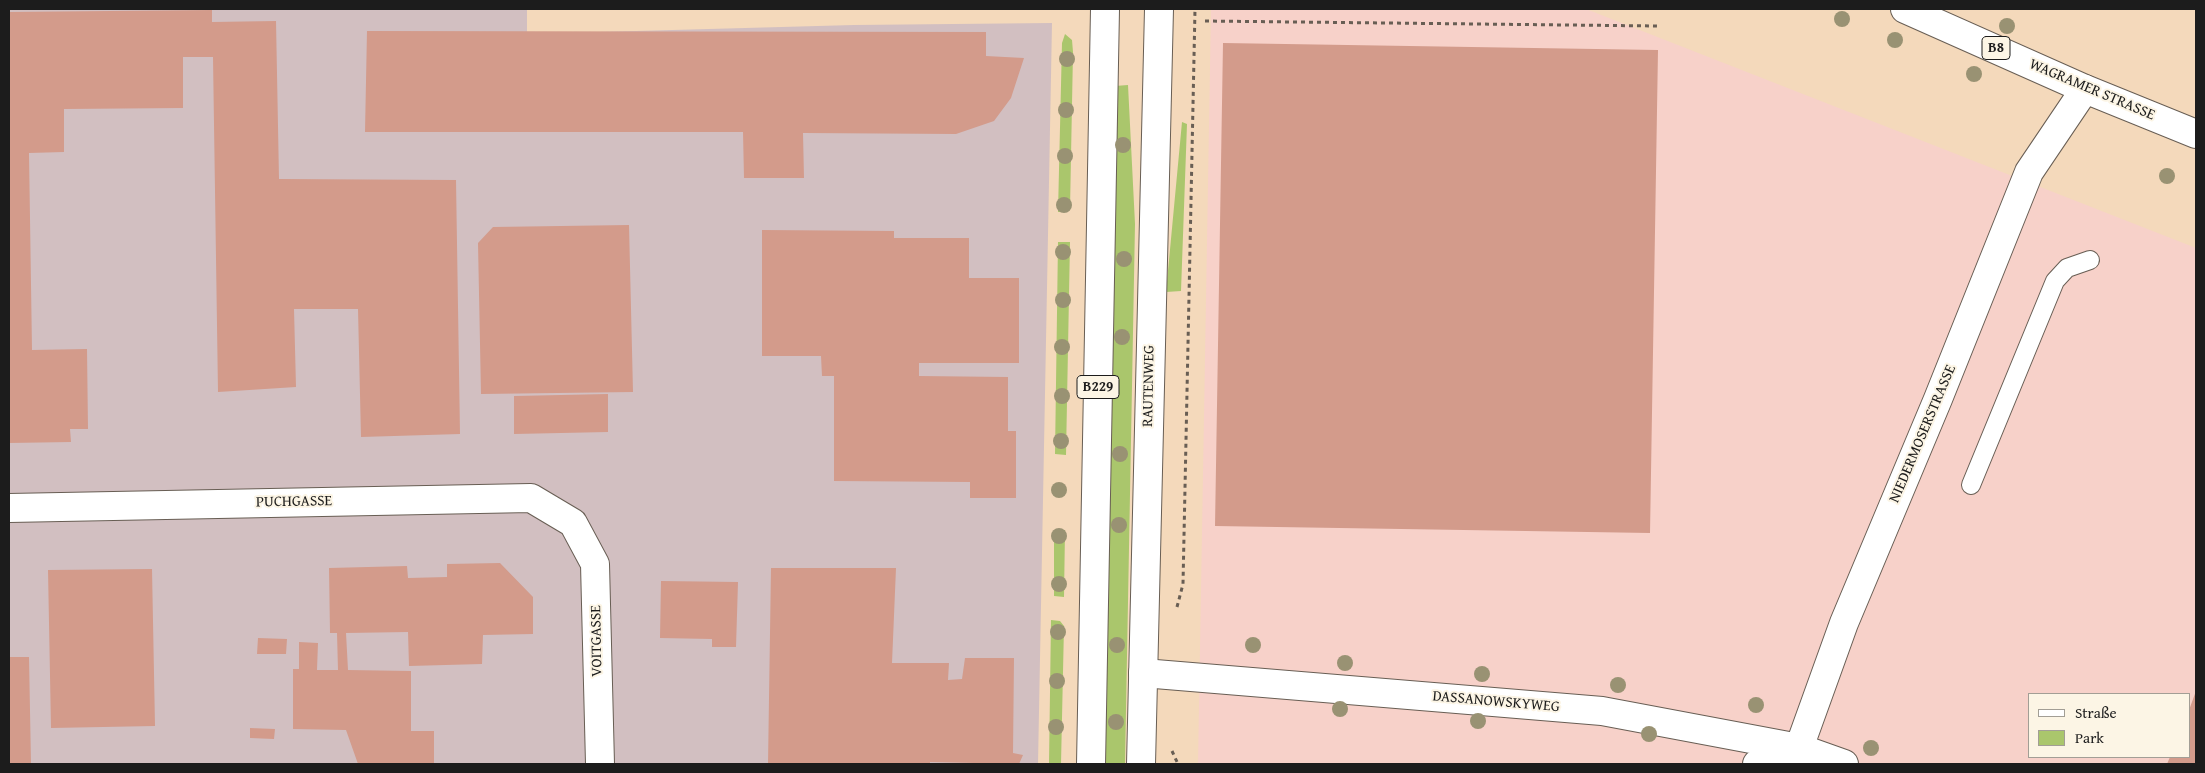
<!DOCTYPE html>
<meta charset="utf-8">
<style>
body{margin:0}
#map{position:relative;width:2205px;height:773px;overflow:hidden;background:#f4d9bb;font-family:"Gentium Book Plus",serif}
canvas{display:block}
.frame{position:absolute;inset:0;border:10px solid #1c1c1c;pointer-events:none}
.legend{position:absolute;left:2028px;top:693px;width:162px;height:65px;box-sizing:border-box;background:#fcf5e5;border:1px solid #a29e95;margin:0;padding:6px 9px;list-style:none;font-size:15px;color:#1c1c1c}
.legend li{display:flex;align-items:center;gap:10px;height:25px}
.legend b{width:25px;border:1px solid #a29e95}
</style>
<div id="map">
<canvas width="2205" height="773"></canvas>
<div class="frame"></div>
<ul class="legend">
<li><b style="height:6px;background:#fff"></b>Straße</li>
<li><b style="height:14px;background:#aac66c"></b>Park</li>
</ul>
</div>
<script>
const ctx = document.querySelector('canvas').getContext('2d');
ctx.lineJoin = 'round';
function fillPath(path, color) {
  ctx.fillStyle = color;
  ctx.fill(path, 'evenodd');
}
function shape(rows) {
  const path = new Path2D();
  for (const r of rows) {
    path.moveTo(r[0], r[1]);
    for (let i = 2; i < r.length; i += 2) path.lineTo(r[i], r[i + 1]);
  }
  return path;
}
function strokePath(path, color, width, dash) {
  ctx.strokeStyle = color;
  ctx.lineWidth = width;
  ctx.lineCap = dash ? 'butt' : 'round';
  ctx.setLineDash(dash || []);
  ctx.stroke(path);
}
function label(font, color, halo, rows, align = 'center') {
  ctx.font = font + ' "Gentium Book Plus",serif';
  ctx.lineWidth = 4;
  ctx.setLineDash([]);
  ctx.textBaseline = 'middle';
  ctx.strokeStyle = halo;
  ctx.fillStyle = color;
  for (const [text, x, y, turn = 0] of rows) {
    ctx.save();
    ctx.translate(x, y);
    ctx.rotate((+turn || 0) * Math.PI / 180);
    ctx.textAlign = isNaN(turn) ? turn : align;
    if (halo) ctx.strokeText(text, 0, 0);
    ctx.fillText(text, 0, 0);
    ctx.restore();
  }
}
fillPath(shape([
 [1211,9,1586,9,2196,248,2196,764,1198,764],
 [2029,694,2189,694,2189,757,2029,757]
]), '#f7d1c9');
fillPath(shape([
 [9,9,527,9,527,34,854,25,1052,23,1038,764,9,764]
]), '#d2bfc1');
fillPath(shape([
 [1065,34,1072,40,1073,52,1070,209,1066,212,1058,212,1062,43],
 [1128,85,1135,224,1125,764,1105,764,1115,86],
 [1182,122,1187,124,1181,291,1166,292],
 [1058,242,1070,242,1066,455,1055,454],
 [1054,530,1065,530,1064,597,1054,596],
 [1051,620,1060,621,1064,626,1061,764,1049,764]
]), '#aac66c');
fillPath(shape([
 [212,10,212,22,276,21,279,179,456,180,460,434,361,437,358,309,294,309,296,387,218,392,213,57,183,57,183,108,64,109,64,152,29,153,32,350,87,349,88,429,70,429,71,442,9,443,9,12],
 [367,31,986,32,986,56,1024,58,1011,98,994,121,956,134,803,133,804,178,744,178,743,132,365,132],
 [1223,43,1658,50,1650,533,1215,526],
 [629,225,633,392,481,394,478,243,493,227],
 [762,230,894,231,894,238,969,238,969,278,1019,278,1019,363,919,363,919,376,1008,377,1008,431,1016,431,1016,498,970,498,970,482,834,481,834,376,822,376,821,356,762,356],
 [608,394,608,432,514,434,514,396],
 [500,563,533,597,533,634,483,635,482,664,409,666,408,632,346,633,348,670,411,671,411,731,434,731,434,764,358,764,346,730,293,729,293,669,299,669,299,642,318,643,317,670,338,670,337,633,330,633,329,568,407,566,408,578,447,577,447,564],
 [771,568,896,568,892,663,949,663,948,680,962,679,965,658,1014,658,1013,753,1023,755,1019,764,930,762,930,764,768,764],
 [152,569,155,726,51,728,48,570],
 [661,581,738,582,736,647,712,647,712,639,660,638],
 [258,638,287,639,286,654,257,654],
 [9,657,29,657,31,764,9,764],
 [2196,691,2196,764,2167,764,2170,757,2189,757,2189,710],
 [250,728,275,729,274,739,250,738]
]), '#d39b8b');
const service = shape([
 [1971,485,2055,281,2067,268,2090,260]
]);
const minor = shape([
 [9,508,531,498,573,523,595,564,600,764],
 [1143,673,1602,711,1799,748,1844,764],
 [1757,764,1799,748,1844,623,1938,399,2029,172,2085,89]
]);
const primary = shape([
 [1905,9,2085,89,2196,134],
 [1091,764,1105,9],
 [1141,764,1159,9]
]);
strokePath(service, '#685e54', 20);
strokePath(minor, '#685e54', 30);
strokePath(primary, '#685e54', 30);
strokePath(shape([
 [1205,21,1659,26],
 [1177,607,1183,584,1195,9],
 [1172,751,1178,764]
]), '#685e54', 3, [4, 4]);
strokePath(service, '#fff', 18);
strokePath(minor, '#fff', 28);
strokePath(primary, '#fff', 28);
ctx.fillStyle = '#999273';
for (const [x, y] of [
 [1842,19],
 [2007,26],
 [1895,40],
 [1067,59],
 [1974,74],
 [1066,110],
 [1123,145],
 [1065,156],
 [2167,176],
 [1064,205],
 [1063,252],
 [1124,259],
 [1063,300],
 [1122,337],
 [1062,347],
 [1062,396],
 [1061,441],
 [1120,454],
 [1059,490],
 [1119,525],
 [1059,536],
 [1059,584],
 [1058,632],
 [1117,645],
 [1253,645],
 [1345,663],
 [1482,674],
 [1057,681],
 [1618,685],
 [1756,705],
 [1340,709],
 [1478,721],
 [1116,722],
 [1056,727],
 [1649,734],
 [1871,748]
]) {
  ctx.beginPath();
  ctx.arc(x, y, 8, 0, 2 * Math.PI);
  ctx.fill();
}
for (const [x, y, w] of [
 [1996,48,28],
 [1098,387,42]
]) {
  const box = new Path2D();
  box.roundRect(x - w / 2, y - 11.5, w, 23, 4);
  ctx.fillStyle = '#fcf5e5';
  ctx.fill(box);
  strokePath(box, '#1c1c1c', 1);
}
label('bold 14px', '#1c1c1c', null, [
 ["B8",1996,48],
 ["B229",1098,387]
]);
label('15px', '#1c1c1c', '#fcf5e5', [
 ["WAGRAMER STRASSE",2092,90,23],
 ["RAUTENWEG",1149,386,-89],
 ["NIEDERMOSERSTRASSE",1923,434,-67],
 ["PUCHGASSE",294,502,-1],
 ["VOITGASSE",597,641,-91],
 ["DASSANOWSKYWEG",1496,702,5]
]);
</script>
